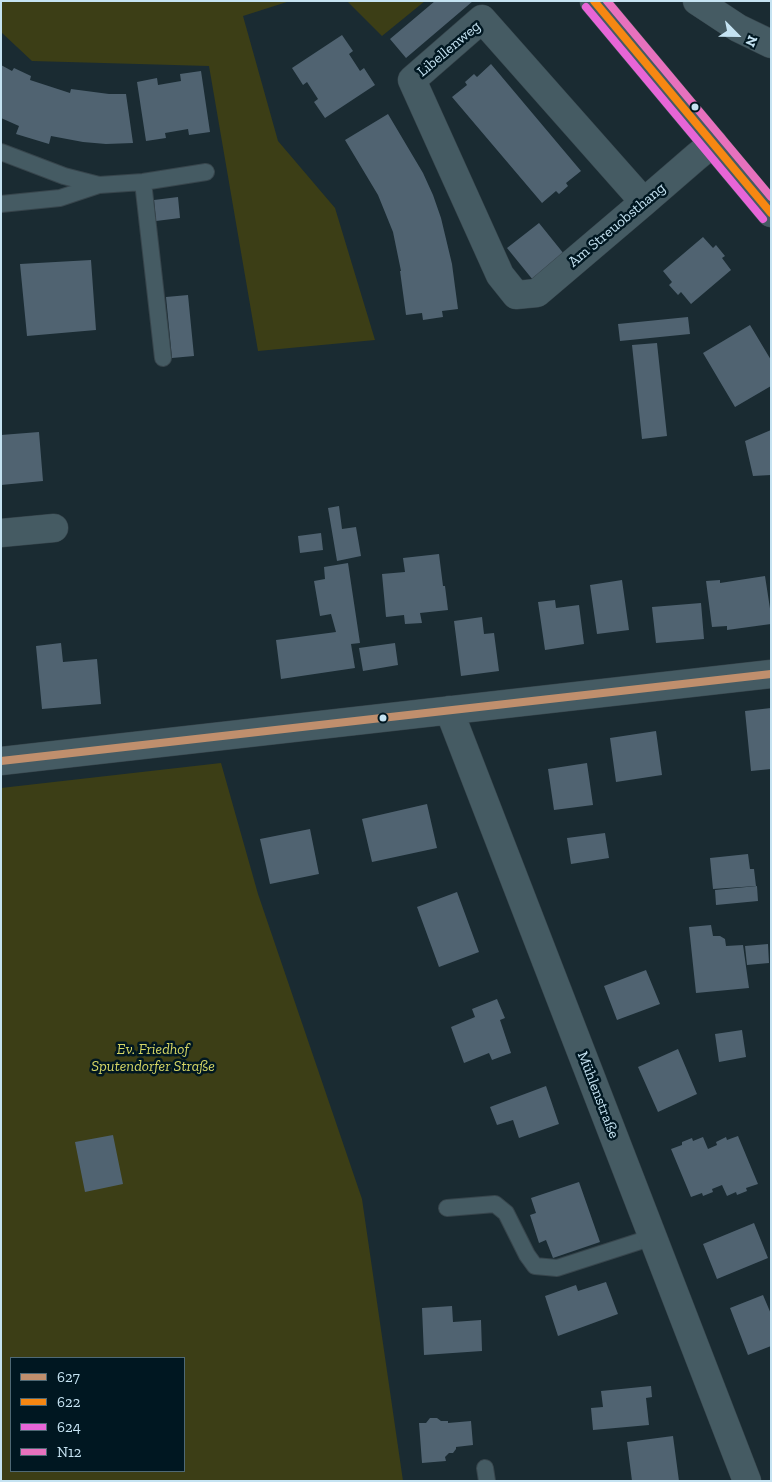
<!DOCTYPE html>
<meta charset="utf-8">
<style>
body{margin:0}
#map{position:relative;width:772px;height:1482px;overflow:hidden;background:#1a2b32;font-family:"Zilla Slab",serif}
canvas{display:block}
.frame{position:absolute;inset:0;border:2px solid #c5e3f2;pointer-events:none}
.legend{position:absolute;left:10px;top:1357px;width:175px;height:115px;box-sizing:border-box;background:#001721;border:1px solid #4f6975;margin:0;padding:6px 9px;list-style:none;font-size:15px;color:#c5e3f2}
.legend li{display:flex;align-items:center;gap:10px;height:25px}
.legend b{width:25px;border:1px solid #4f6975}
.north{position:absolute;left:712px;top:10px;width:50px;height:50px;-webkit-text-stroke:4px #001721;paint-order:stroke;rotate:113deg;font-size:14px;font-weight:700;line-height:20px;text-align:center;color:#c5e3f2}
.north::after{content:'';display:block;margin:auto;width:18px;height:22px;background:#c5e3f2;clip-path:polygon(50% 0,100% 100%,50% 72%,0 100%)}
</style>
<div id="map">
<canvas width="772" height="1482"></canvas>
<div class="frame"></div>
<ul class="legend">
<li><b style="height:6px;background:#c08f6d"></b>627</li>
<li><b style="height:6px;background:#f68712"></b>622</li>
<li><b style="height:6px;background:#e765d7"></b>624</li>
<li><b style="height:6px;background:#e771bd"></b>N12</li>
</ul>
<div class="north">N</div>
</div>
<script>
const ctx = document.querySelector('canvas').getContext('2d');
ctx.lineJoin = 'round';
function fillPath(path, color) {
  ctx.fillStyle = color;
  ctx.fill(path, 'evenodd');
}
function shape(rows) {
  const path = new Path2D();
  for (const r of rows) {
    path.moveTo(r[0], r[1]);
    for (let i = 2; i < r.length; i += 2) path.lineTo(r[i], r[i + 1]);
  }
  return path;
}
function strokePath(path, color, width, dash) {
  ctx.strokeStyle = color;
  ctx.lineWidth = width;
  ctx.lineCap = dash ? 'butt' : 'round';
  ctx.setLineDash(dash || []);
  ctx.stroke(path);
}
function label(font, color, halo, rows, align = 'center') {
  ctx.font = font + ' "Zilla Slab",serif';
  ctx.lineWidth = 5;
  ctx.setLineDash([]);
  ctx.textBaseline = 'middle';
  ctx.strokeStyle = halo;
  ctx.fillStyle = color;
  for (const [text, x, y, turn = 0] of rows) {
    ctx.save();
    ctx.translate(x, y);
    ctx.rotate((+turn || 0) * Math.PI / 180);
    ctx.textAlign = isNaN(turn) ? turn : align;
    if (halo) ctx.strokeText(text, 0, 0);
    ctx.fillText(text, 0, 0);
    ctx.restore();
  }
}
fillPath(shape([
 [1,1,290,1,243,16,278,141,335,208,375,340,258,351,209,66,32,61,1,32],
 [347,1,425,1,382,36],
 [221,763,258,894,362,1199,403,1481,1,1481,1,788],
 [11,1358,184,1358,184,1471,11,1471]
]), '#3c3e16');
fillPath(shape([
 [435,1,473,1,406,58,390,39],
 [342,35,353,51,349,54,360,71,364,68,375,85,325,118,314,102,318,99,307,82,303,85,292,68],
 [491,64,581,171,566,183,568,186,559,194,556,191,542,203,452,97,467,85,465,82,474,74,477,77],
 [1,65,12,71,14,68,31,76,30,80,70,93,71,89,109,94,126,94,133,143,106,144,83,142,51,136,49,144,16,134,19,126,1,118],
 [201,71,210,132,189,135,188,129,165,133,166,138,146,141,137,82,157,78,158,85,181,81,180,74],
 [388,114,423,173,433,195,441,218,452,264,458,309,442,311,443,317,423,320,422,313,406,315,400,271,401,271,393,232,378,195,345,140],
 [178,197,180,218,156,221,154,200],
 [539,223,564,254,533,280,507,248],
 [703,237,713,248,716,245,725,256,722,258,731,270,691,304,681,292,678,295,669,285,672,282,663,271],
 [91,260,96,330,27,336,20,264],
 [188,295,194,356,172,358,166,297],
 [688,317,690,334,620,341,618,324],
 [750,325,771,360,771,386,735,407,703,353],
 [657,343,667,436,642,439,632,345],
 [771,430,771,475,753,476,745,441],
 [39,432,43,481,1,485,1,435],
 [339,506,342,529,356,527,361,556,337,561,328,508],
 [321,533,323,550,300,553,298,536],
 [439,554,443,586,445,586,448,610,420,613,422,623,405,624,404,615,386,617,382,574,405,572,403,558],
 [348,563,360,643,351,644,355,668,281,679,276,640,336,632,331,614,320,616,314,581,325,579,324,567],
 [765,576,771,615,771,624,727,630,727,626,712,627,706,581,720,580,720,583],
 [622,580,629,630,597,634,590,585],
 [555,600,556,608,579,605,584,644,545,650,538,602],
 [701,603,704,639,656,643,652,607],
 [482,617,484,634,494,633,499,671,461,676,454,621],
 [61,643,63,662,97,659,101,704,42,709,36,646],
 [395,643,398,665,363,671,359,648],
 [771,708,771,769,751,771,745,711],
 [656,731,662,775,616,782,610,738],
 [587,763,593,805,554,810,548,769],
 [427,804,437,848,372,862,362,819],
 [310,829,319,874,270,884,260,839],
 [605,833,609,858,571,864,567,838],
 [748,854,750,869,754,869,756,886,713,889,710,858],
 [757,886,758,901,716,905,715,890],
 [457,892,479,952,439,967,417,907],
 [711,925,713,936,720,936,725,939,726,946,743,945,749,988,696,993,689,927],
 [768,944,769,963,747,965,745,946],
 [646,970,660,1004,617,1020,604,986],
 [497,999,505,1018,500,1020,511,1053,492,1060,489,1053,464,1063,451,1027,475,1017,472,1009],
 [742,1030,746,1057,719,1062,715,1034],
 [678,1049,697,1094,658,1112,638,1067],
 [546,1086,559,1124,519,1138,513,1120,497,1125,490,1107],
 [113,1135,123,1184,85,1192,75,1142],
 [738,1136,758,1184,746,1188,747,1191,737,1195,736,1192,727,1196,722,1185,712,1189,713,1192,703,1196,702,1193,691,1197,671,1149,682,1145,682,1142,692,1138,693,1141,703,1137,708,1149,717,1145,716,1142,726,1137,727,1140],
 [579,1182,600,1242,553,1258,546,1240,539,1243,530,1215,536,1213,531,1198],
 [754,1223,768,1258,717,1279,703,1244],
 [606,1282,618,1314,558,1336,545,1296,576,1285,578,1291],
 [763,1295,771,1314,771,1346,748,1355,730,1308],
 [452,1306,453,1322,481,1320,482,1351,424,1355,422,1308],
 [651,1386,652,1397,646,1398,649,1425,593,1430,591,1408,603,1407,601,1391],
 [430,1418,437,1418,441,1421,448,1421,448,1423,471,1421,473,1445,456,1447,456,1449,453,1453,449,1453,445,1457,446,1461,422,1463,419,1423,426,1423],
 [673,1436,679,1481,632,1481,627,1442]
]), '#506371');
const lane = shape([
 [1,152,64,176,99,185,143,182,206,172],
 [143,182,163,358],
 [1,204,60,198,99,185],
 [447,1208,495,1204,506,1213,527,1255,535,1266,557,1268,653,1237],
 [485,1468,487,1481]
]);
const street = shape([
 [697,1,738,28,771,44],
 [644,202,482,19,412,80,500,275,516,295,537,293,644,202,696,157,713,143],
 [1,533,54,528],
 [449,710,747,1481],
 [1,761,771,674]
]);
const secondary = shape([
 [594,1,771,213]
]);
strokePath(lane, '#37454c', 18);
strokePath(street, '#37454c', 29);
strokePath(secondary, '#37454c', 29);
strokePath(lane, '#455b63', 16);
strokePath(street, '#455b63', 28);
strokePath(secondary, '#455b63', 28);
strokePath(shape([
 [1,761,771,674]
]), '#c08f6d', 8);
strokePath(shape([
 [594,1,771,213]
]), '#f68712', 8);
strokePath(shape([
 [586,7,763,219]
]), '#e765d7', 8);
strokePath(shape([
 [607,1,771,197]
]), '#e771bd', 8);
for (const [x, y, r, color] of [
 [695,107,4.5,"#c5e3f2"],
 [383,718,4.5,"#c5e3f2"]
]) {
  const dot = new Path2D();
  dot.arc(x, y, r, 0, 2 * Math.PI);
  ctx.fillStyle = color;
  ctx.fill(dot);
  strokePath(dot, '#001721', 2);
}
label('15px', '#c5e3f2', '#001721', [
 ["Libellenweg",449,49,-40],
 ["Am Streuobsthang",617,225,-40],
 ["Mühlenstraße",598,1095,69]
]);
label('italic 15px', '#d5d665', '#001721', [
 ["Ev. Friedhof",153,1050],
 ["Sputendorfer Straße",153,1067]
]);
</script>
